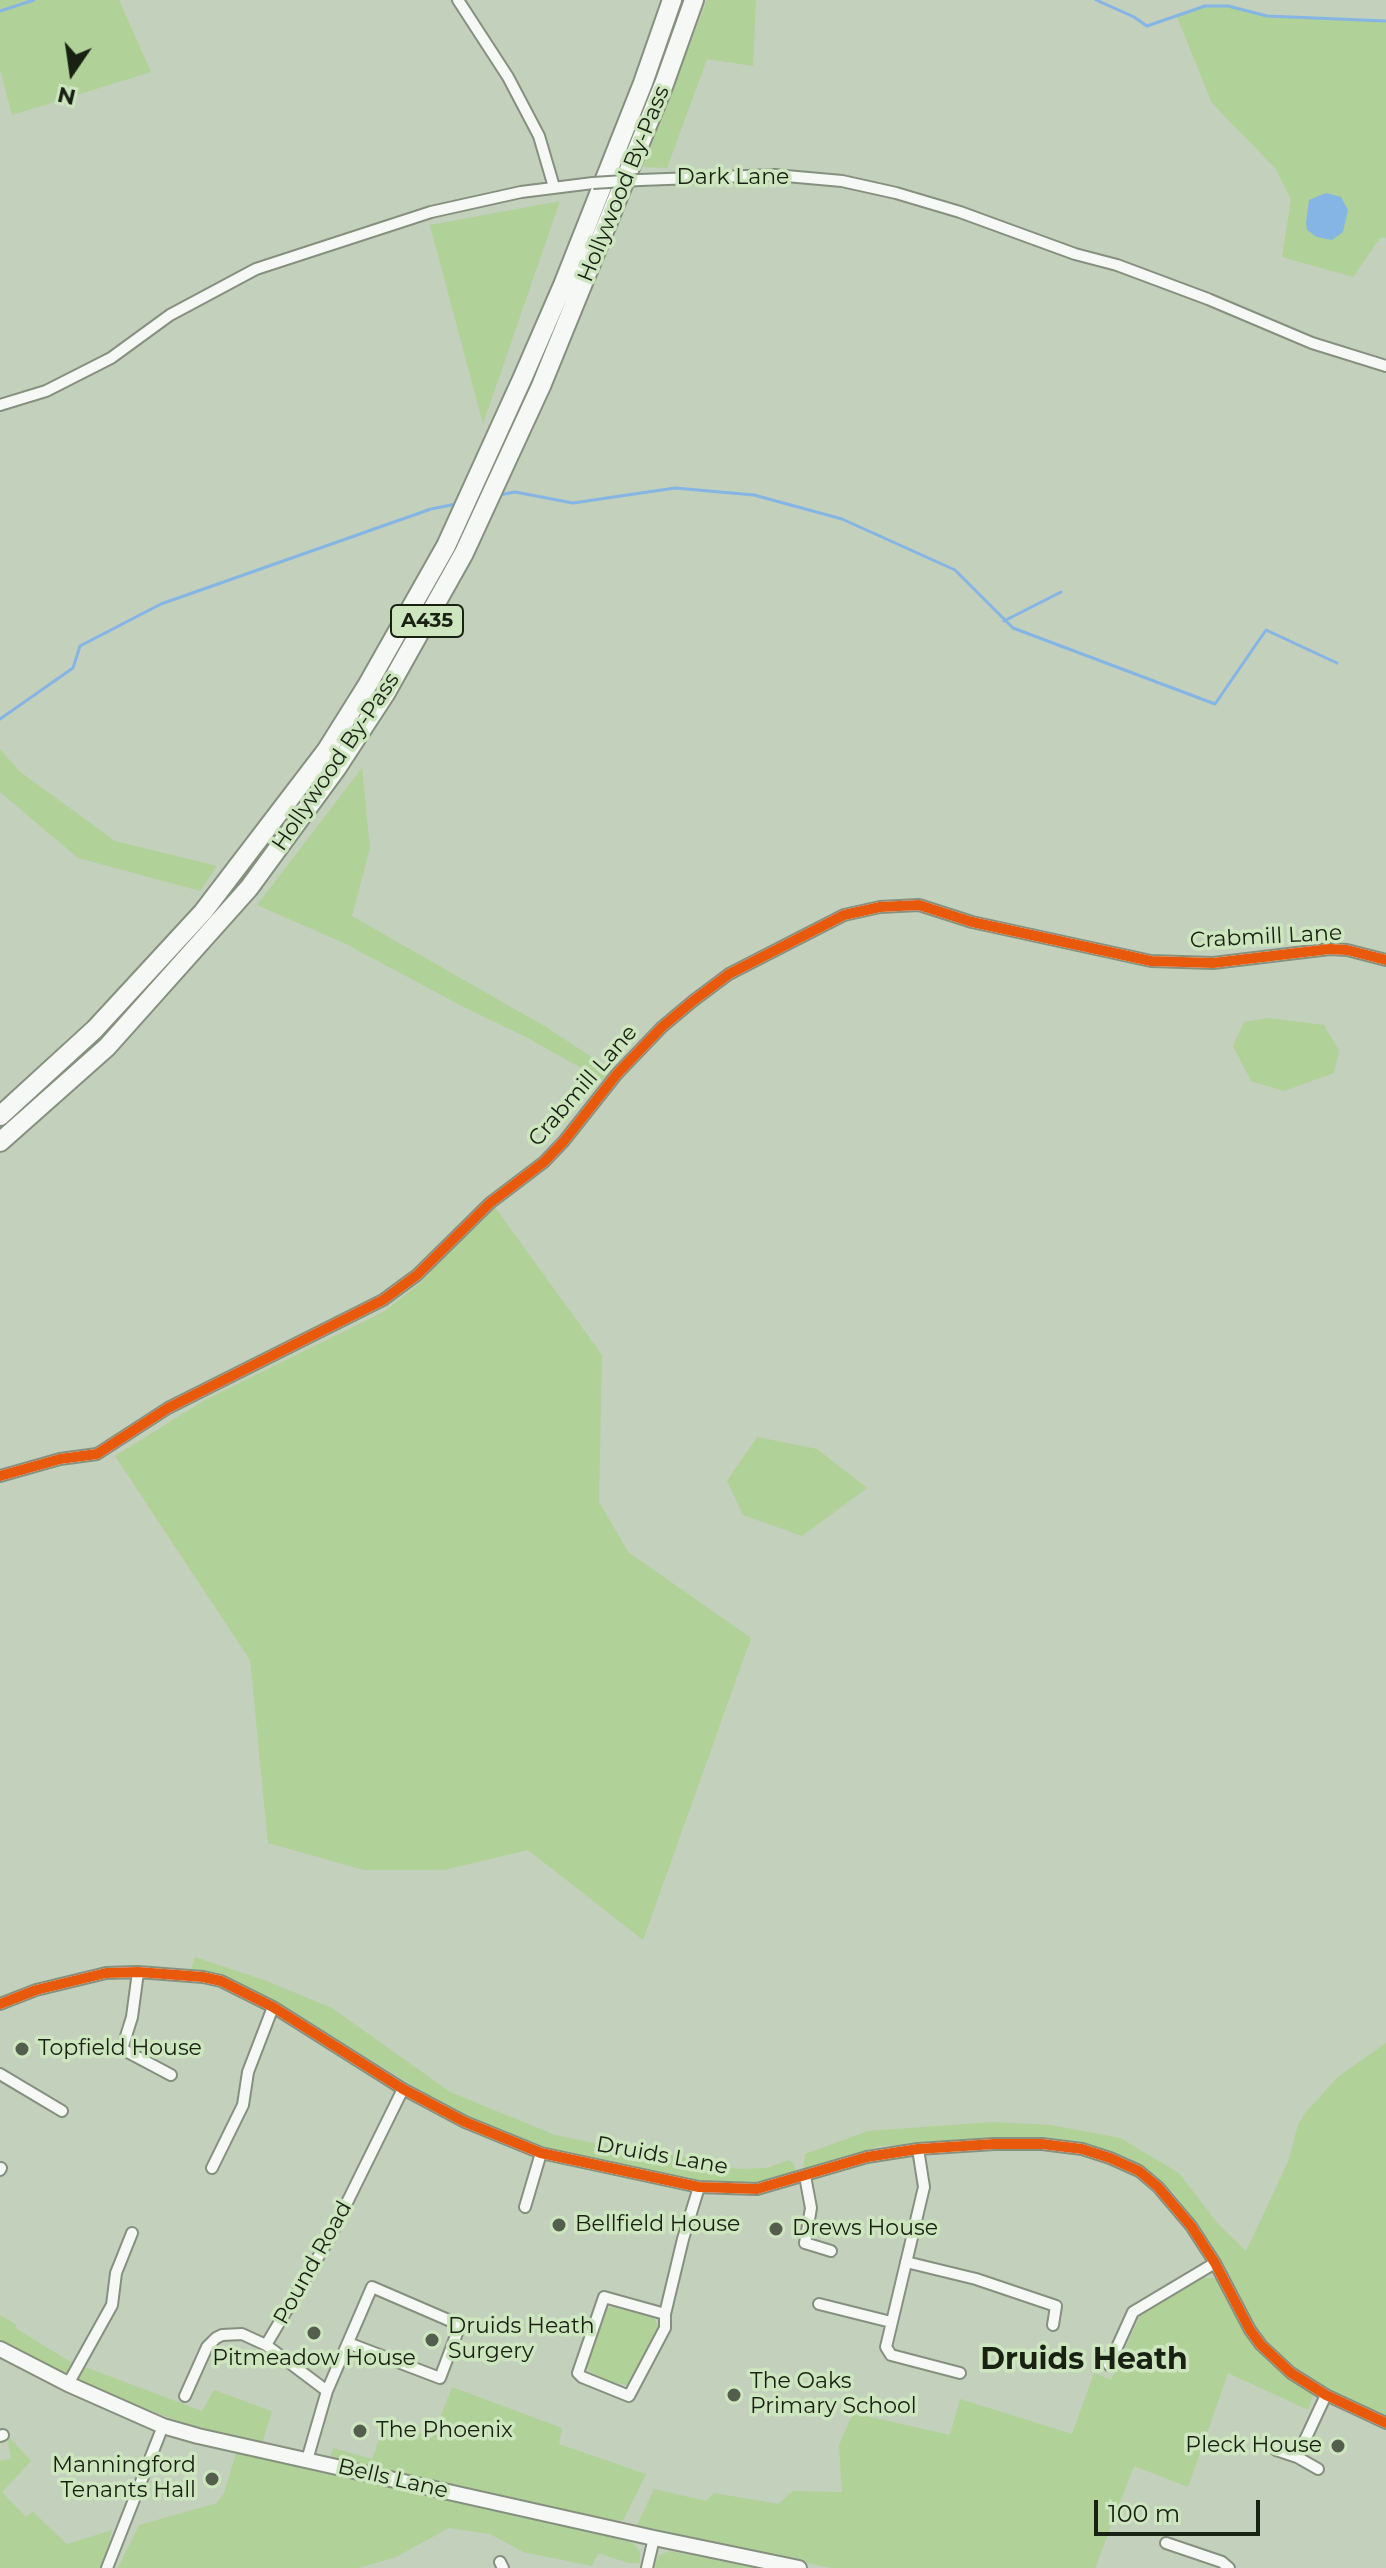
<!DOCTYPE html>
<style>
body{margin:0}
#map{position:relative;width:1386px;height:2568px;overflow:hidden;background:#c3d0bb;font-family:Montserrat,sans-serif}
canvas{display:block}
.north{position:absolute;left:32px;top:32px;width:80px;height:80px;-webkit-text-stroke:6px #cee6bf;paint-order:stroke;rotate:193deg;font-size:22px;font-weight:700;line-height:32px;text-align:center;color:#182112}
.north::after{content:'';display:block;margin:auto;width:28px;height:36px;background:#182112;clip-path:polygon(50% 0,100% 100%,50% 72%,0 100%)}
.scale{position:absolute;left:1094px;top:2500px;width:166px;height:36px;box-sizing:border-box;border:4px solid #182112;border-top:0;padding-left:10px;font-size:24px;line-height:28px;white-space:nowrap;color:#182112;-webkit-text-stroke:6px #cee6bf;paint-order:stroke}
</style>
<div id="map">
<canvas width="1386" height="2568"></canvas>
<div class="north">N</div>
<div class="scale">100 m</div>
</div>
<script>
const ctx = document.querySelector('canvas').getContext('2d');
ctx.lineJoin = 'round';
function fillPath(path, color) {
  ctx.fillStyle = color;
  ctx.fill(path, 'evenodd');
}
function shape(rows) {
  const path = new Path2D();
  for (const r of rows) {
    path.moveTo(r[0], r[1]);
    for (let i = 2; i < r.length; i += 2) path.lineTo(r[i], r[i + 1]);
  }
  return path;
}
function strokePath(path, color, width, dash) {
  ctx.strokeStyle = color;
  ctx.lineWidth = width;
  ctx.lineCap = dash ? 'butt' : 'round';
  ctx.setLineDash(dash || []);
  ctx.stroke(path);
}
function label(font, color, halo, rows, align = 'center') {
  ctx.font = font + ' Montserrat,sans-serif';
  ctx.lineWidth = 7;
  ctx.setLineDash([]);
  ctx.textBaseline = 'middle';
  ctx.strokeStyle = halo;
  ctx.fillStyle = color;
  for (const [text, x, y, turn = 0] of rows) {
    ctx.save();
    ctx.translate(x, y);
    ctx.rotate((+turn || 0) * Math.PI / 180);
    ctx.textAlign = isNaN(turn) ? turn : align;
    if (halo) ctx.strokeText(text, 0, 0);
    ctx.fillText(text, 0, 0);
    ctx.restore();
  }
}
fillPath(shape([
 [0,0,119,0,151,72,12,115,0,69],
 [707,0,756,0,753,66,707,59,667,168,643,167],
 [1205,6,1228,6,1267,16,1386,21,1386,238,1380,238,1353,277,1282,257,1291,200,1275,168,1212,103,1177,17],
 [1326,193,1343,232,1307,231],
 [560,201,483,424,430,225],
 [0,749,19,771,115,841,217,866,200,891,78,858,0,792],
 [362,768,370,848,352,916,546,1027,611,1070,604,1081,528,1038,462,1006,344,943,257,905],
 [1268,1018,1324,1025,1339,1050,1334,1073,1284,1091,1251,1081,1233,1046,1244,1022],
 [494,1206,602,1355,599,1502,628,1552,751,1638,643,1940,528,1850,444,1870,364,1870,268,1843,250,1660,115,1456,205,1400,385,1311,420,1283],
 [757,1437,817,1449,867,1488,802,1536,743,1515,727,1481],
 [195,1957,264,1980,332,2008,450,2092,555,2135,613,2147,642,2148,737,2169,767,2168,789,2160,794,2164,796,2171,771,2182,722,2185,642,2171,539,2147,462,2116,269,1997,191,1969],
 [1386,2043,1386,2420,1326,2390,1273,2351,1261,2337,1244,2309,1223,2263,1173,2192,1128,2160,1101,2150,1059,2141,997,2140,880,2146,803,2172,805,2154,868,2131,994,2122,1051,2125,1120,2138,1179,2173,1219,2225,1246,2251,1288,2162,1298,2125,1305,2113,1339,2076],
 [1200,2278,1214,2278,1220,2283,1253,2346,1313,2395,1308,2410,1228,2373,1188,2487,1134,2466,1095,2568,831,2568,637,2525,654,2489,706,2501,714,2493,778,2504,793,2491,842,2492,839,2445,853,2413,950,2435,960,2399,1072,2434,1094,2373,1111,2380,1141,2314],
 [612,2307,654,2318,659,2328,627,2385,611,2382,589,2371,585,2364,605,2309],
 [0,2315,17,2325,15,2328,69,2361,202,2411,214,2390,272,2411,262,2444,184,2423,87,2386,0,2339],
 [452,2387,562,2428,559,2444,646,2474,624,2519,619,2521,570,2512,330,2459,333,2448,372,2459,387,2419,432,2438],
 [7,2435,31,2461,2,2492,26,2517,33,2512,67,2544,112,2530,102,2568,0,2568,0,2461,11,2459],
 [237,2450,439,2495,633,2543,640,2552,640,2563,628,2563,598,2553,592,2566,523,2552,490,2534,449,2528,396,2557,359,2568,118,2568,139,2525,217,2503,224,2493],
 [670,2551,756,2568,654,2568,659,2555]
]), '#b0d198');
fillPath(shape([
 [1326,193,1341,197,1348,210,1343,232,1332,240,1317,237,1307,230,1306,223,1309,200]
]), '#84b5e4');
strokePath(shape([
 [1096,0,1134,17,1147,26,1205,6,1228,6,1267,16,1386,21],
 [0,11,34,0],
 [499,495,515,492,573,503,675,488,754,495,842,519,955,570,1013,628,1215,704,1266,630,1337,663],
 [1004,621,1061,592],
 [0,719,73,668,80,646,161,604,431,509,456,504]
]), '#84b5e4', 3);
const street = shape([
 [458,0,508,77,539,136,554,187],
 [640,180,775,175,842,181,896,193,960,212,1075,254,1117,265,1208,299,1312,343,1386,366],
 [0,405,46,391,111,358,170,315,256,269,431,212,521,192,593,183],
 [0,1476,60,1459,97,1454,168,1408,383,1300,417,1275,490,1203,544,1162,564,1141,617,1074,662,1027,693,1001,729,974,844,915,880,907,919,905,972,922,1151,961,1213,963,1330,949,1347,950,1386,960],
 [138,1972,132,2017,122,2049,171,2075],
 [0,2004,36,1990,106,1973,138,1972,203,1977,221,1981,273,2007,403,2089,465,2122,541,2153,699,2187,757,2189,867,2157,918,2149,994,2144,1042,2144,1082,2149,1110,2158,1139,2171,1158,2187,1191,2226,1215,2263,1250,2330,1261,2345,1291,2373,1326,2395,1386,2423],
 [0,2074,62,2111],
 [918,2149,924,2187,886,2347,891,2355,960,2373],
 [212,2168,243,2105,248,2072,273,2007],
 [0,2170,1,2168],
 [805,2176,811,2208,805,2243,831,2251],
 [525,2207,541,2153],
 [906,2262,976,2279,1056,2306,1053,2325],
 [819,2304,891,2322],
 [665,2314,604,2297,578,2373,582,2377,629,2396,665,2328,665,2314,683,2239,699,2187],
 [1109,2365,1133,2312,1215,2263],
 [68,2384,112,2305,116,2273,132,2233],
 [327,2391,372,2287,460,2325,440,2378,348,2343],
 [185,2396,207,2347,216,2338,222,2335,242,2334,266,2345],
 [0,2436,3,2435],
 [1276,2450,1297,2457,1318,2469],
 [1297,2457,1326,2395],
 [307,2460,327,2391,266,2345,330,2237,403,2089],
 [1166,2543,1222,2562,1229,2568],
 [500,2562,503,2568],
 [107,2568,163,2426],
 [647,2568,654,2538]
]);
const secondary = shape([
 [0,2349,68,2384,163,2426,198,2436,654,2538,799,2568]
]);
const highway = shape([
 [0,1116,95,1029,203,912,326,751,368,684,446,546,523,377,563,285,643,83,672,0],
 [0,1142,107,1047,249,888,336,769,385,694,464,553,541,386,664,84,694,0]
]);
strokePath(street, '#85907f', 14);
strokePath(secondary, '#85907f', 18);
strokePath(highway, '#85907f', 22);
strokePath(street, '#f6f8f5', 10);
strokePath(secondary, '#f6f8f5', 14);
strokePath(highway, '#f6f8f5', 18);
const streetBridge = shape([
 [593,183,640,180]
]);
strokePath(streetBridge, '#85907f', 14, []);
strokePath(streetBridge, '#f6f8f5', 10);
strokePath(shape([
 [0,1476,60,1459,97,1454,168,1408,383,1300,417,1275,490,1203,544,1162,564,1141,617,1074,662,1027,693,1001,729,974,844,915,880,907,919,905,972,922,1151,961,1213,963,1330,949,1347,950,1386,960],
 [0,2004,36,1990,106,1973,138,1972,203,1977,221,1981,273,2007,403,2089,465,2122,541,2153,699,2187,757,2189,867,2157,918,2149,994,2144,1042,2144,1082,2149,1110,2158,1139,2171,1158,2187,1191,2226,1215,2263,1250,2330,1261,2345,1291,2373,1326,2395,1386,2423]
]), '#e8590c', 10);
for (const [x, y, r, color] of [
 [22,2049,8,"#545e4d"],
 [559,2225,8,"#545e4d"],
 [776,2229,8,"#545e4d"],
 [314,2333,8,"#545e4d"],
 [432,2340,8,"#545e4d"],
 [734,2395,8,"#545e4d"],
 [360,2431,8,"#545e4d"],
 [1338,2446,8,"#545e4d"],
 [212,2479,8,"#545e4d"]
]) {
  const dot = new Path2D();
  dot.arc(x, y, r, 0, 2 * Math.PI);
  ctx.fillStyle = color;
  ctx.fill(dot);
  strokePath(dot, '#cee6bf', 3);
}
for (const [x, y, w] of [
 [427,621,72]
]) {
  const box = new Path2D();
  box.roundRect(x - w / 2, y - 16, w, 32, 6);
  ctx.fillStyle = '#cee6bf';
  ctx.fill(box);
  strokePath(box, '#182112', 2);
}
label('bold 20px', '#182112', null, [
 ["A435",427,621]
]);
label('22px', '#182112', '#cee6bf', [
 ["Dark Lane",733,178],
 ["Hollywood By-Pass",624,184,-68],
 ["Hollywood By-Pass",336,762,-56],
 ["Crabmill Lane",1266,937,-3],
 ["Crabmill Lane",583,1086,-49],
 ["Druids Lane",662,2156,10],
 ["Pound Road",313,2263,-61],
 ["Bells Lane",393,2479,13]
]);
label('22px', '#182112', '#cee6bf', [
 ["Topfield House",38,2049],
 ["Bellfield House",575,2225],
 ["Drews House",792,2229],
 ["Druids Heath",448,2327],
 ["Surgery",448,2352],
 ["Pitmeadow House",314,2359,"center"],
 ["The Oaks",750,2382],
 ["Primary School",750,2407],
 ["The Phoenix",376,2431],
 ["Pleck House",1322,2446,"right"],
 ["Manningford",196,2466,"right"],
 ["Tenants Hall",196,2491,"right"]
], 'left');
label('bold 30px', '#182112', '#cee6bf', [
 ["Druids Heath",1084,2360]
]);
</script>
